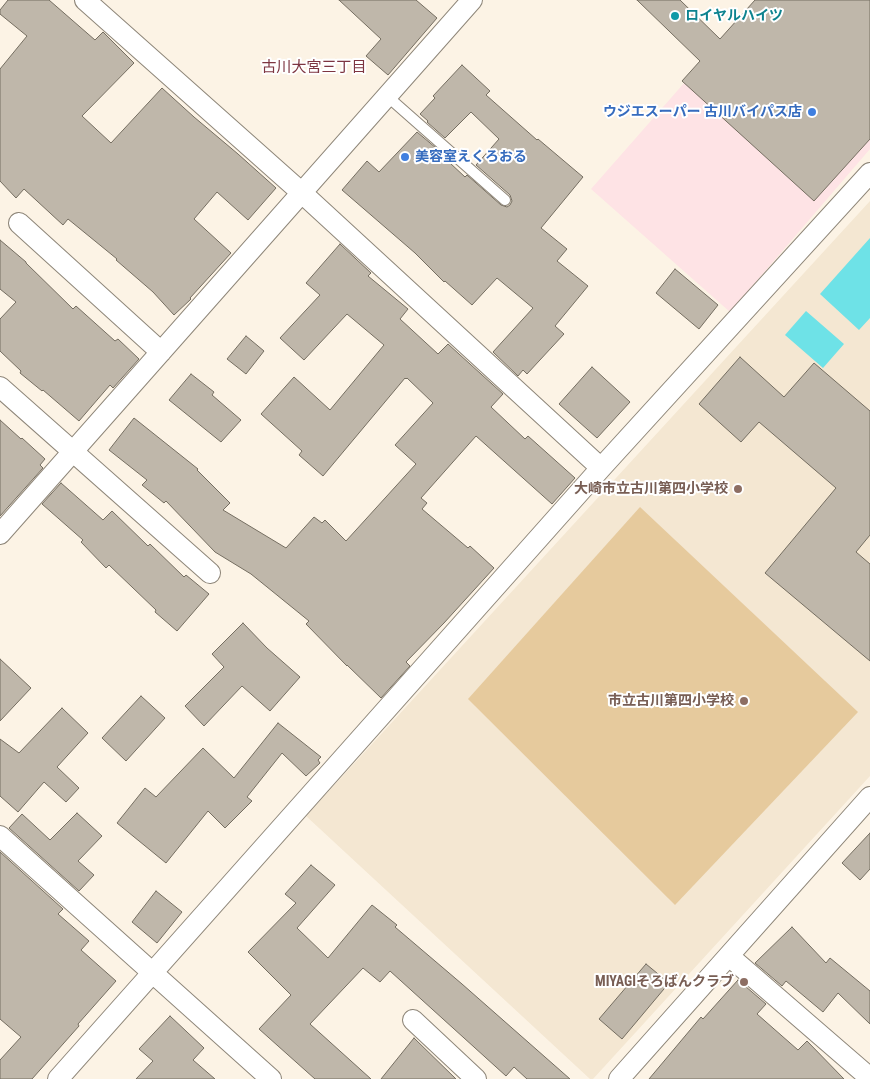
<!DOCTYPE html>
<meta charset="utf-8">
<style>
body{margin:0}
canvas{display:block;background:#fcf3e5}
</style>
<canvas width="870" height="1079"></canvas>
<script>
const ctx = document.querySelector('canvas').getContext('2d');
ctx.lineJoin = 'round';
function fillPath(path, color) {
  ctx.fillStyle = color;
  ctx.fill(path, 'evenodd');
}
function shape(rows) {
  const path = new Path2D();
  for (const r of rows) {
    path.moveTo(r[0], r[1]);
    for (let i = 2; i < r.length; i += 2) path.lineTo(r[i], r[i + 1]);
  }
  return path;
}
function strokePath(path, color, width, dash) {
  ctx.strokeStyle = color;
  ctx.lineWidth = width;
  ctx.lineCap = dash ? 'butt' : 'round';
  ctx.setLineDash(dash || []);
  ctx.stroke(path);
}
function label(font, color, halo, rows, align = 'center') {
  ctx.font = font + ' "Roboto Condensed","Noto Sans JP",sans-serif';
  ctx.lineWidth = 4;
  ctx.setLineDash([]);
  ctx.textBaseline = 'middle';
  ctx.strokeStyle = halo;
  ctx.fillStyle = color;
  for (const [text, x, y, turn = 0] of rows) {
    ctx.save();
    ctx.translate(x, y);
    ctx.rotate((+turn || 0) * Math.PI / 180);
    ctx.textAlign = isNaN(turn) ? turn : align;
    if (halo) ctx.strokeText(text, 0, 0);
    ctx.fillText(text, 0, 0);
    ctx.restore();
  }
}
fillPath(shape([
 [757,0,870,0,870,149,730,312,591,189]
]), '#fee3e5');
fillPath(shape([
 [870,201,870,776,593,1079,590,1079,306,816]
]), '#f4e7d2');
fillPath(shape([
 [640,507,858,712,675,905,468,699]
]), '#e6ca9d');
fillPath(shape([
 [870,238,870,318,859,330,820,294],
 [806,311,844,344,823,368,785,335]
]), '#6ee2e7');
const building = shape([
 [8,0,49,0,95,40,103,32,134,63,82,116,111,143,162,88,194,117,238,154,276,188,248,220,217,192,194,219,231,253,190,298,191,299,174,315,153,292,116,260,117,259,68,219,63,225,24,189,16,198,0,181,0,69,27,36,0,14,0,10,8,0],
 [339,0,416,0,437,18,388,75,366,56,381,39,339,0],
 [637,0,680,0,720,39,755,0,870,0,870,139,814,201,682,81,700,61,637,0],
 [462,65,490,91,486,95,537,140,538,139,583,177,541,228,567,249,557,261,588,286,555,326,564,334,527,374,523,370,518,376,493,352,533,308,497,278,472,305,445,281,444,282,415,253,342,190,367,161,379,172,417,132,436,148,435,149,465,177,467,175,501,205,507,207,510,205,512,201,510,195,476,165,499,139,471,112,445,138,427,122,428,121,420,114,435,98,433,96,462,65],
 [0,240,26,262,26,263,73,309,76,306,115,341,118,339,139,359,113,388,110,385,79,421,43,390,42,391,20,373,21,371,0,351,0,319,16,302,0,289,0,240],
 [340,244,371,273,368,276,408,309,400,319,438,354,448,344,503,394,491,407,525,439,528,436,575,478,552,504,476,436,421,498,427,503,422,509,468,548,470,546,494,568,444,623,406,662,410,666,381,698,347,665,347,666,306,624,309,621,251,574,215,552,166,501,164,503,142,485,147,480,109,450,134,418,198,469,197,470,230,503,223,510,286,548,314,517,322,523,325,520,346,541,416,464,395,445,433,403,407,378,406,379,405,378,323,476,299,455,302,451,261,414,294,377,330,410,384,345,347,314,304,360,280,338,320,295,306,283,340,244],
 [675,269,718,305,699,329,656,293,675,269],
 [246,336,264,351,246,374,227,359,246,336],
 [740,357,784,397,814,363,870,411,870,535,856,552,870,564,870,661,765,573,836,488,759,422,741,442,699,404,740,357],
 [592,367,630,402,597,438,559,404,592,367],
 [191,374,214,392,212,395,241,420,221,442,169,400,191,374],
 [0,420,21,439,22,438,45,459,40,465,43,468,0,516,0,420],
 [61,483,103,520,112,511,148,546,150,544,184,577,186,575,209,594,177,631,155,612,156,610,109,565,106,568,81,542,83,540,42,504,61,483],
 [243,623,267,648,300,677,270,711,242,686,204,726,185,706,224,667,212,654,243,623],
 [0,659,31,688,0,721,0,659],
 [141,696,165,718,126,761,102,738,141,696],
 [62,708,88,733,57,767,79,788,66,802,44,782,18,812,0,796,0,739,19,753,62,708],
 [278,723,321,757,318,760,320,763,306,776,282,753,247,797,252,801,225,828,208,811,166,863,117,823,145,788,156,797,203,748,234,778,278,723],
 [77,813,102,836,78,861,94,875,79,891,9,828,22,814,50,840,77,813],
 [870,833,870,869,860,880,842,863,870,833],
 [0,852,63,909,58,914,89,941,81,950,116,981,78,1024,79,1026,32,1079,0,1079,0,1060,21,1037,0,1019,0,852],
 [311,865,335,885,297,928,328,958,372,905,397,925,395,927,462,984,570,1079,527,1079,514,1067,506,1076,390,971,380,982,363,968,310,1024,371,1079,315,1079,259,1029,291,995,248,952,296,903,285,894,311,865],
 [156,891,182,912,157,943,132,922,156,891],
 [792,927,826,963,830,958,870,991,870,1024,838,993,823,1012,786,981,782,986,755,963,792,927],
 [646,964,669,983,622,1039,599,1019,646,964],
 [738,980,766,1004,757,1014,798,1050,807,1041,844,1079,649,1079,701,1017,703,1019,738,980],
 [170,1016,204,1048,193,1060,215,1079,136,1079,153,1061,139,1049,170,1016],
 [414,1038,456,1079,381,1079,414,1038]
]);
fillPath(building, '#bfb7aa');
strokePath(building, '#756e61', 1);
const service = shape([
 [387,96,505,200]
]);
const minor = shape([
 [85,0,302,193,601,468],
 [19,223,161,352],
 [0,387,210,573],
 [0,534,472,0],
 [0,836,271,1079],
 [729,956,870,1078],
 [413,1020,476,1079],
 [58,1079,601,468,870,173],
 [619,1079,870,797]
]);
strokePath(service, '#8e8679', 12);
strokePath(minor, '#8e8679', 22);
strokePath(service, '#fff', 10);
strokePath(minor, '#fff', 20);
for (const [x, y, r, color] of [
 [675,16,5,"#0f9aa8"],
 [812,112,5,"#3f7fe0"],
 [405,157,5,"#3f7fe0"],
 [738,489,5,"#8d6e63"],
 [744,701,5,"#8d6e63"],
 [744,982,5,"#8d6e63"]
]) {
  const dot = new Path2D();
  dot.arc(x, y, r, 0, 2 * Math.PI);
  ctx.fillStyle = color;
  ctx.fill(dot);
  strokePath(dot, '#fff', 2);
}
label('bold 14px', '#0d838f', '#fff', [
 ["ロイヤルハイツ",685,16]
], 'left');
label('bold 14px', '#366cbe', '#fff', [
 ["ウジエスーパー 古川バイパス店",802,112],
 ["美容室えくろおる",415,157,"left"]
], 'right');
label('bold 14px', '#785e54', '#fff', [
 ["大崎市立古川第四小学校",728,489],
 ["市立古川第四小学校",734,701],
 ["MIYAGIそろばんクラブ",734,982]
], 'right');
label('15px', '#7d3541', '#fff', [
 ["古川大宮三丁目",314,68]
]);
</script>
